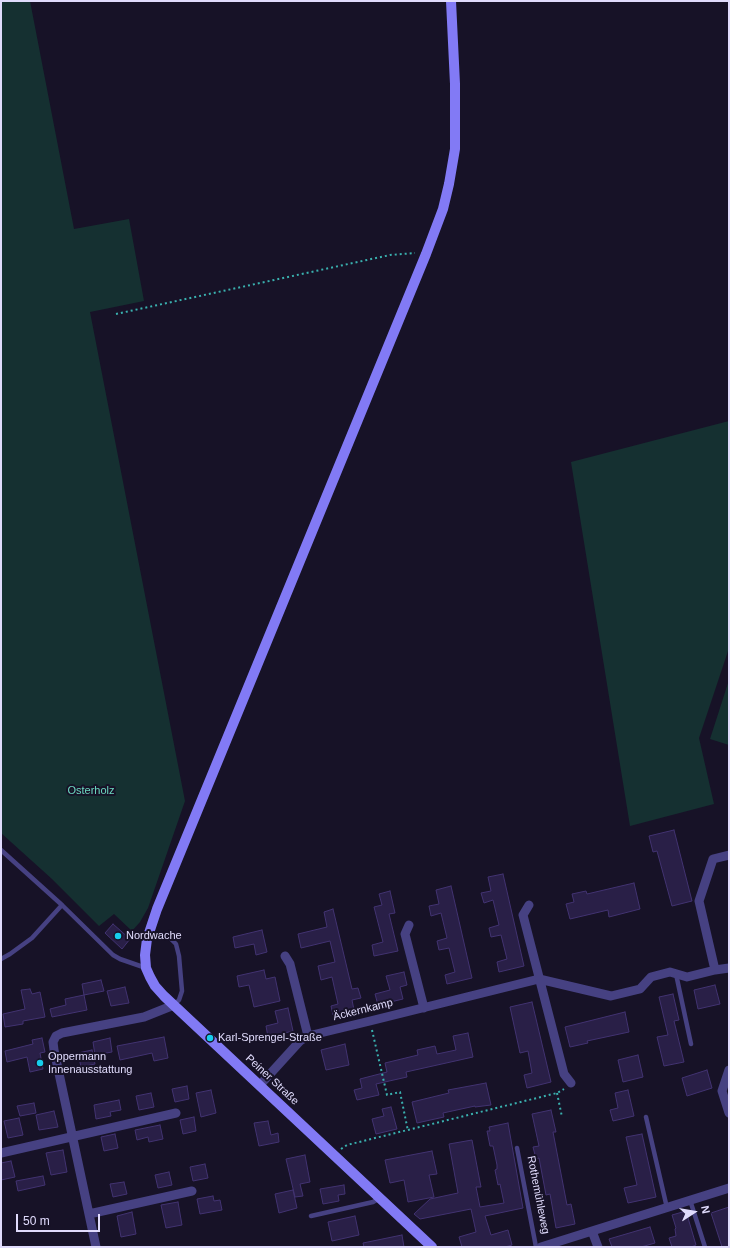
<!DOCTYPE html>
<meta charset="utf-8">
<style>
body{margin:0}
#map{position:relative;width:730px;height:1248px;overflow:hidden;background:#171227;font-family:Helvetica,sans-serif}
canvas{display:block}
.frame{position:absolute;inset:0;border:2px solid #e0dbfc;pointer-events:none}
.north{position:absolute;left:674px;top:1192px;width:40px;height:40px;-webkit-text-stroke:3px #171227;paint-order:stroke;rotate:78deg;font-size:11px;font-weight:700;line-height:16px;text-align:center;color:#e0dbfc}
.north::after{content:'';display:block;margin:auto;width:14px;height:18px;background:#e0dbfc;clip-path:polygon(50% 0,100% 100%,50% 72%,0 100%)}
.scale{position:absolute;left:16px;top:1214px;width:84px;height:18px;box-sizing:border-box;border:2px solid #e0dbfc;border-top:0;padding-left:5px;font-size:12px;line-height:14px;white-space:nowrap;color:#e0dbfc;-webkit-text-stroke:3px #171227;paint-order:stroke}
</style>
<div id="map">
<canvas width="730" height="1248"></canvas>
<div class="frame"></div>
<div class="north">N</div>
<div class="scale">50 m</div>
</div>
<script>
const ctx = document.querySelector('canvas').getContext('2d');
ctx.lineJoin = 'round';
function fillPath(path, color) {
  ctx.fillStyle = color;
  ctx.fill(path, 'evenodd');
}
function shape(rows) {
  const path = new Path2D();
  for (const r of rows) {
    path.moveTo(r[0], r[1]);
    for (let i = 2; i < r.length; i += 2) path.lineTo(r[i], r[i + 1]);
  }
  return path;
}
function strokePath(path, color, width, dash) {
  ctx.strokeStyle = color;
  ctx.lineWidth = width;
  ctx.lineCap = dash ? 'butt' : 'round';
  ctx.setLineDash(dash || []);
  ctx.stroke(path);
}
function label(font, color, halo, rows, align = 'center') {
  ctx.font = font + ' Helvetica,sans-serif';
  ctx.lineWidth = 4;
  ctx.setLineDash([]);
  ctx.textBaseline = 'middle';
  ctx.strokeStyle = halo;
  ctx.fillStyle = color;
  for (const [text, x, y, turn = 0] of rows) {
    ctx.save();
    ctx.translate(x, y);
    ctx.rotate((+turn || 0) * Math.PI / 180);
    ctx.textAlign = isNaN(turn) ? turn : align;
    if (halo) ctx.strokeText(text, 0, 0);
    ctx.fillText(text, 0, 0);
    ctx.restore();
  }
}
fillPath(shape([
 [1,1,30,1,74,229,129,219,144,301,90,312,185,801,148,908,140,922,132,931,114,914,99,926,52,879,1,833],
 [729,421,729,648,699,738,714,804,630,826,571,462],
 [729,680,729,745,710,739]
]), '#153031');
const building = shape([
 [674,830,692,901,672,906,657,851,653,852,649,836,674,830],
 [503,874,524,966,499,972,497,962,507,959,501,935,491,937,489,928,499,925,493,900,484,903,481,893,491,891,488,877,503,874],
 [634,883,640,909,609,917,608,910,570,919,566,904,574,902,572,894,586,891,587,894,634,883],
 [451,886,472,978,447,984,445,975,455,972,449,948,439,950,437,941,447,938,441,913,431,916,429,906,439,904,436,890,451,886],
 [390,891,395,913,389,914,398,951,374,956,372,945,383,942,374,907,382,905,379,894,390,891],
 [333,909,352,989,358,988,361,998,352,1000,354,1010,333,1015,331,1006,338,1004,332,977,321,980,318,966,335,962,330,941,301,948,298,934,327,927,324,912,333,909],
 [113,924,130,939,122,949,105,933,113,924],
 [262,930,267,952,256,955,254,944,235,948,233,937,262,930],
 [264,970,266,979,275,977,280,1001,254,1007,249,985,239,987,237,976,264,970],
 [404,972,407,985,400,987,403,999,378,1005,375,994,390,990,386,976,404,972],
 [101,980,104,991,84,995,82,984,101,980],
 [715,985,720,1004,698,1009,694,990,715,985],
 [125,987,129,1003,111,1006,107,991,125,987],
 [30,989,32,994,40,992,45,1017,23,1021,23,1024,5,1027,3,1014,25,1009,21,990,30,989],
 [673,994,679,1020,674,1021,684,1062,664,1066,657,1037,668,1035,659,997,673,994],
 [84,995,87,1010,52,1017,50,1009,66,1005,65,999,84,995],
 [532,1002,551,1082,527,1088,524,1075,532,1073,528,1051,520,1053,510,1007,532,1002],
 [288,1008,293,1031,268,1037,266,1026,278,1023,275,1011,288,1008],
 [625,1012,629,1032,587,1041,588,1043,570,1047,565,1027,625,1012],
 [468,1033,473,1057,406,1072,407,1077,376,1084,379,1095,357,1100,354,1090,362,1088,360,1079,387,1072,385,1063,418,1055,417,1050,435,1046,437,1054,456,1050,453,1036,468,1033],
 [164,1037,168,1058,154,1061,152,1053,120,1060,117,1046,164,1037],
 [42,1038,45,1052,40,1053,43,1069,30,1072,27,1057,7,1062,5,1051,33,1044,32,1040,42,1038],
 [110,1038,112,1052,95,1055,93,1042,110,1038],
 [345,1044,349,1065,326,1070,321,1050,345,1044],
 [92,1050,95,1064,81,1067,78,1053,92,1050],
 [638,1055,643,1077,623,1082,618,1060,638,1055],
 [707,1070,712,1088,687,1096,682,1078,707,1070],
 [486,1083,491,1105,475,1107,475,1106,443,1113,444,1117,417,1123,412,1102,449,1093,448,1090,486,1083],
 [187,1086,189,1099,175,1102,172,1089,187,1086],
 [211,1090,216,1113,201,1117,196,1093,211,1090],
 [628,1090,634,1116,613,1121,610,1110,618,1108,615,1093,628,1090],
 [151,1093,154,1107,139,1110,136,1096,151,1093],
 [119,1100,121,1110,110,1112,111,1116,96,1119,94,1105,119,1100],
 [34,1103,36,1113,20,1116,17,1106,34,1103],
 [391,1107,397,1129,376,1134,372,1119,384,1116,382,1109,391,1107],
 [551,1110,556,1132,553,1132,567,1205,571,1204,575,1224,556,1228,550,1194,546,1195,539,1158,536,1159,533,1147,539,1146,532,1114,551,1110],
 [54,1111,58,1127,39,1130,36,1115,54,1111],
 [194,1117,196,1131,183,1134,180,1120,194,1117],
 [19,1118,23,1135,8,1138,4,1121,19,1118],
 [268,1121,271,1135,278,1133,279,1142,259,1146,254,1123,268,1121],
 [508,1123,523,1208,485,1216,491,1235,508,1230,512,1245,505,1247,462,1247,459,1237,476,1232,471,1209,420,1219,414,1214,430,1199,458,1193,449,1144,472,1140,481,1187,476,1187,480,1207,504,1203,500,1184,498,1185,495,1170,497,1169,497,1165,493,1146,490,1146,487,1131,490,1131,489,1127,508,1123],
 [160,1125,163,1139,149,1142,148,1137,137,1140,135,1130,160,1125],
 [115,1134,118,1148,104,1151,101,1137,115,1134],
 [642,1134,656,1197,628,1203,624,1188,637,1185,626,1137,642,1134],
 [63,1150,67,1172,51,1175,46,1153,63,1150],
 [432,1151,437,1174,429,1175,434,1197,408,1202,404,1180,390,1183,385,1160,432,1151],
 [305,1155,310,1182,300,1184,303,1196,295,1197,286,1159,305,1155],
 [11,1161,15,1177,1,1180,1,1163,11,1161],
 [205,1164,208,1178,193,1181,190,1167,205,1164],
 [169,1172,172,1185,158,1188,155,1175,169,1172],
 [43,1176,45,1185,18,1191,16,1181,43,1176],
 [124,1182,127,1194,113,1197,110,1184,124,1182],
 [344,1185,345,1194,338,1195,339,1201,323,1204,320,1189,344,1185],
 [293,1190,297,1208,279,1213,275,1194,293,1190],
 [213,1196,214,1201,220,1200,222,1210,200,1214,197,1199,213,1196],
 [178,1202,182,1225,166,1228,161,1205,178,1202],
 [729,1207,729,1247,722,1247,711,1213,729,1207],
 [686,1211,696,1245,691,1247,672,1247,669,1238,676,1236,675,1229,676,1228,672,1215,686,1211],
 [132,1212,136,1234,121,1237,117,1216,132,1212],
 [355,1216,359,1235,332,1241,328,1222,355,1216],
 [650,1227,655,1243,641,1247,612,1247,609,1239,650,1227],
 [402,1235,404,1247,364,1247,363,1243,402,1235]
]);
fillPath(building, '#291f47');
strokePath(building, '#423371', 1);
strokePath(shape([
 [116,314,390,255,415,253],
 [372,1030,387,1095,400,1092,408,1131],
 [557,1093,562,1117],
 [341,1149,347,1145,557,1093,564,1089]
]), '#3ab1af', 2, [2, 3]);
strokePath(shape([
 [1,850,62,905,113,955,120,959,146,968],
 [148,938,155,935,167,935,176,944,179,956,182,991,179,1000,174,1005],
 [1,959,10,954,32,938,62,905],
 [676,974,691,1044],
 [646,1117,667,1208],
 [517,1148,536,1247],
 [690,1200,705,1247],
 [311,1216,373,1202,380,1198]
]), '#464182', 4.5);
strokePath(shape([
 [529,905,523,915,564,1074,571,1083],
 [409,925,405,934,424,1008],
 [285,956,290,964,308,1036],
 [715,970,699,901,713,859,729,855],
 [729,1070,722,1091,729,1113],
 [260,1085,300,1041,308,1036,370,1021,539,979,611,996,640,989,651,977,670,972,687,977,715,970,729,968],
 [1,1153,176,1113],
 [89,1214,192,1191],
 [592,1231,598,1247],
 [96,1247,54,1050,53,1042,56,1036,62,1033,144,1017,174,1005],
 [541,1247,729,1188]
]), '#464182', 9);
strokePath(shape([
 [432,1247,164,996,155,986,150,977,146,968,145,955,147,939,157,909,426,254,443,209,449,184,455,149,455,84,451,1]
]), '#827af5', 10);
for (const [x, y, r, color] of [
 [118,936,4,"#16ceed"],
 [210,1038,4,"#16ceed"],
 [40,1063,4,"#16ceed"]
]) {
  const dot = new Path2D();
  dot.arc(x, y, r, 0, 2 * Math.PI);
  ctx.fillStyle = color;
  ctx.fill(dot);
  strokePath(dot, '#171227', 1.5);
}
label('11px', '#6cd8c1', '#171227', [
 ["Osterholz",91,791]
]);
label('11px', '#e0dbfc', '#171227', [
 ["Nordwache",126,936],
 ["Karl-Sprengel-Straße",218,1038],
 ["Oppermann",48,1057],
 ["Innenausstattung",48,1070]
], 'left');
label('11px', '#e0dbfc', '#171227', [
 ["Äckernkamp",363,1010,-14],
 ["Peiner Straße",272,1080,43],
 ["Rothemühleweg",538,1195,79]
]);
</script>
